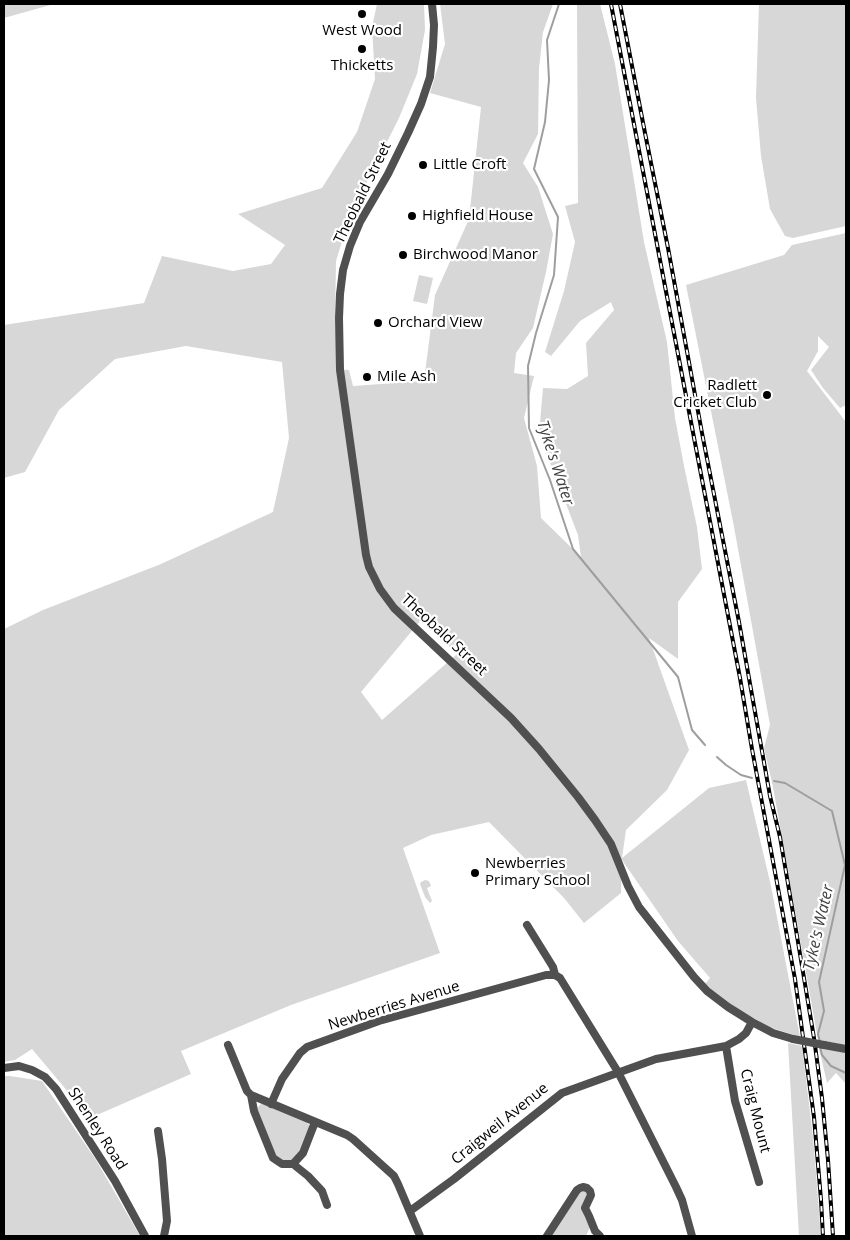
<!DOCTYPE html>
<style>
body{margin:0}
#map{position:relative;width:850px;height:1240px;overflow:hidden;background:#fff;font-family:"Open Sans",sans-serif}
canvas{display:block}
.frame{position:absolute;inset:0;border:5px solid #000;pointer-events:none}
</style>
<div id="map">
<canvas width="850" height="1240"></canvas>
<div class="frame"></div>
</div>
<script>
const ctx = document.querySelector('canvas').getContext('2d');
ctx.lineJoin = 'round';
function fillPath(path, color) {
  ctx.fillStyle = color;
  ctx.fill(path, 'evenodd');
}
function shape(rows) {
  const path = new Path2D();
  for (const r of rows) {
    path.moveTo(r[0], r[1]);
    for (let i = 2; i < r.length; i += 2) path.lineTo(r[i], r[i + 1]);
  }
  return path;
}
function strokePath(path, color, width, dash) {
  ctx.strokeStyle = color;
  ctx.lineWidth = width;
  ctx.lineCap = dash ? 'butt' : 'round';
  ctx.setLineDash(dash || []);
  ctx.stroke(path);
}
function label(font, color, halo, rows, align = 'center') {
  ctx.font = font + ' "Open Sans",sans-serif';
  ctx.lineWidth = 4.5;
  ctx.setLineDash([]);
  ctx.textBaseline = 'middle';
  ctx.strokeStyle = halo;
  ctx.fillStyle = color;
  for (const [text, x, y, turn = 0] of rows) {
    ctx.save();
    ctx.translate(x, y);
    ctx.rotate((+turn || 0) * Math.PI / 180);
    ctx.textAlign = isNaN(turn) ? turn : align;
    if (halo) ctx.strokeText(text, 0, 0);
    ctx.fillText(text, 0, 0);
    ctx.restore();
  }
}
fillPath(shape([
 [4,4,54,4,4,18],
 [377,4,424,4,425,30,417,74,399,118,350,216,336,261,335,320,338,369,349,370,353,386,424,381,435,295,469,219,481,107,430,93,445,44,440,4,553,4,543,32,539,68,538,134,523,163,538,187,553,234,546,272,533,328,516,353,514,373,534,376,524,418,537,466,541,518,581,557,578,535,539,434,543,388,567,389,588,376,586,343,614,310,611,302,580,321,551,356,545,352,564,291,575,242,565,206,578,203,577,4,600,4,615,64,644,242,667,342,675,418,684,466,697,527,702,569,678,602,678,659,649,638,689,750,667,790,626,830,622,858,709,788,746,780,771,886,800,1037,769,1027,736,1008,705,984,710,978,678,941,622,860,621,893,584,923,564,898,489,822,431,835,403,848,440,953,291,1005,181,1051,191,1074,90,1118,32,1049,15,1060,4,1062,4,629,43,610,161,564,273,512,289,438,282,362,186,346,115,359,59,410,25,472,4,478,4,325,144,303,162,256,233,271,271,264,285,245,238,214,322,188,357,132,375,79,372,27],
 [421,620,457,654,382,720,361,692],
 [759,4,788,4,795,5,795,4,846,4,846,226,793,238,785,236,770,209,761,156,756,98],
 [846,233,846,405,840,408,823,388,811,370,829,347,818,336,818,351,807,371,846,422,846,1045,818,1040,773,787,764,748,770,725,734,527,686,285,784,255,792,245],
 [419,275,433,278,427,304,413,301],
 [425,880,429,881,431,886,427,888,432,901,430,903,425,897,420,884,421,882],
 [788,1043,802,1046,813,1137,821,1236,799,1236],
 [819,1048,846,1052,846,1084,836,1073,827,1083],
 [4,1076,10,1076,42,1081,96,1160,140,1236,4,1236],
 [261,1104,263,1104,307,1122,309,1125,310,1127,297,1158,288,1162,275,1158,257,1108],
 [580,1190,588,1192,590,1227,586,1236,549,1236]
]), '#d7d7d7');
strokePath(shape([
 [559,4,547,40,549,80,545,122,534,169,558,217,554,275,536,333,528,366,529,428,550,480,573,549,678,677,692,730,705,745],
 [717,757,726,765,741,775,752,778],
 [774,781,785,783,832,811,845,865,819,982,824,1011,818,1034,820,1042],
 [820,1047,822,1055,831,1066,846,1073]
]), '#9e9e9e', 2);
strokePath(shape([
 [432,4,434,25,433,47,430,77,421,104,408,133,388,174,360,222,350,246,343,270,340,294,339,318,340,370,366,555,369,567,380,589,394,608,511,718,539,749,578,797,595,820,611,844,628,886,639,907,694,977,707,991,728,1007,752,1022,773,1033,793,1039],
 [527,925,553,967,555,975,560,978,618,1072,676,1187,682,1200,692,1236],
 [228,1045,247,1091,251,1095,347,1135,353,1139,394,1176,398,1184,420,1236],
 [824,1045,846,1049],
 [726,1046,735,1101,759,1182],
 [4,1068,19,1066,32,1070,45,1077,56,1089,115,1181,145,1236],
 [251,1095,254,1111,273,1158,282,1164,293,1164,308,1176,322,1191,327,1205],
 [271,1104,282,1079,300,1053,307,1047,379,1021,546,975,555,975],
 [158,1131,162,1159,167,1221,164,1236],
 [293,1164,303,1153,315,1122],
 [410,1211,454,1179,562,1093,656,1059,726,1046,739,1039,746,1033,752,1022],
 [547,1236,577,1190,580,1188,583,1187,587,1188,590,1191,591,1195,585,1208,589,1216,595,1231,600,1236]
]), '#505050', 8);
const rail = shape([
 [611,4,740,678,752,749,795,979,814,1117,821,1200,823,1236],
 [620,4,645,133,668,248,702,433,739,622,770,796,780,837,798,942,814,1038,822,1098,828,1160,833,1236]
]);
strokePath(rail, '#000', 4);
strokePath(rail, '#fff', 2, [5.5]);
strokePath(shape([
 [793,1039,824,1045]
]), '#505050', 8);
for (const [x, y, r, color] of [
 [362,14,5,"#000"],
 [362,49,5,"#000"],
 [423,165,5,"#000"],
 [412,216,5,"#000"],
 [403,255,5,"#000"],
 [378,323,5,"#000"],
 [367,377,5,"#000"],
 [767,395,5,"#000"],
 [475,873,5,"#000"]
]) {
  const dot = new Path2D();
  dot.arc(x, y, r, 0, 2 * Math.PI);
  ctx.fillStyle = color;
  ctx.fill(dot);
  strokePath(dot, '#fff', 2);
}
label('15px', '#000', '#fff', [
 ["West Wood",362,31,"center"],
 ["Thicketts",362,66,"center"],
 ["Little Croft",433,165],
 ["Highfield House",422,216],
 ["Birchwood Manor",413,255],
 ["Orchard View",388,323],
 ["Mile Ash",377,377],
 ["Radlett",757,386,"right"],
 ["Cricket Club",757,403,"right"],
 ["Newberries",485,864],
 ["Primary School",485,881]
], 'left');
label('15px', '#000', '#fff', [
 ["Theobald Street",363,193,-64],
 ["Theobald Street",444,635,43],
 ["Newberries Avenue",394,1006,-17],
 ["Craig Mount",755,1111,76],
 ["Craigweil Avenue",500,1124,-39],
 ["Shenley Road",97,1129,57]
]);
label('italic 16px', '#3f3f3f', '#fff', [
 ["Tyke's Water",555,463,72],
 ["Tyke's Water",819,928,-77]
]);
</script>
